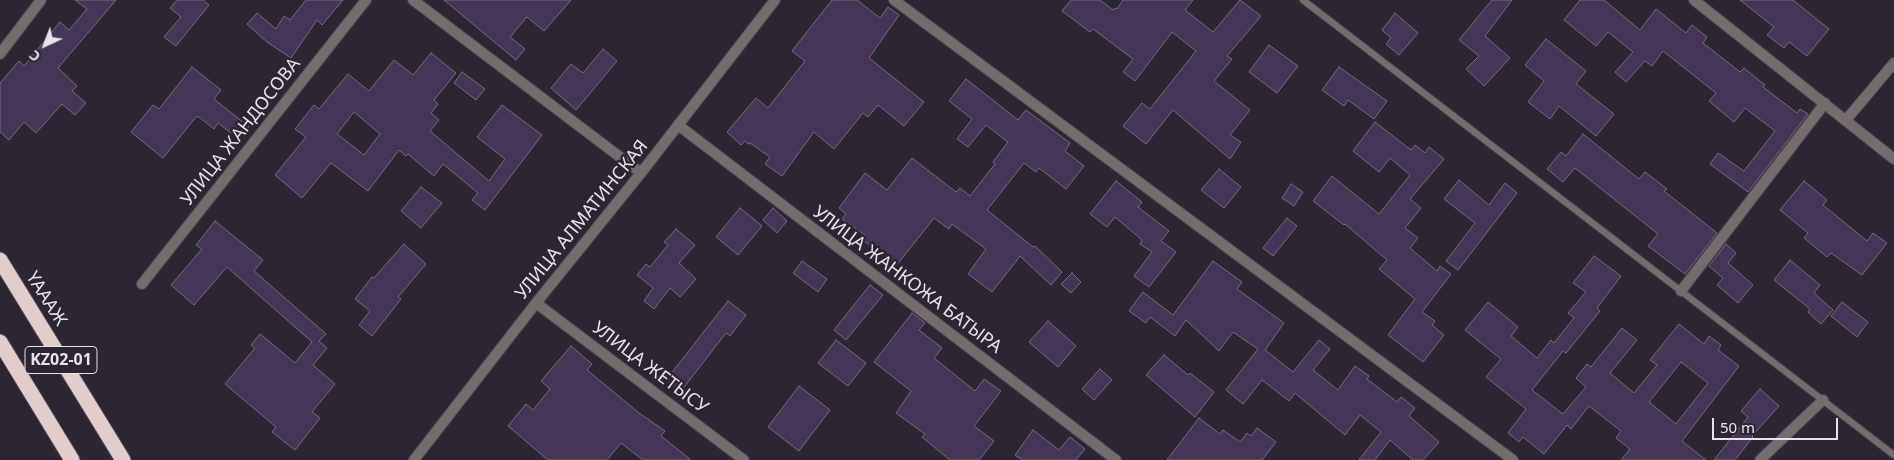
<!DOCTYPE html>
<meta charset="utf-8">
<style>
body{margin:0}
#map{position:relative;width:1894px;height:460px;overflow:hidden;background:#2c2632;font-family:"Noto Sans",sans-serif}
canvas{display:block}
.north{position:absolute;left:20px;top:20px;width:50px;height:50px;-webkit-text-stroke:4px #2c2632;paint-order:stroke;rotate:223deg;font-size:14px;font-weight:700;line-height:20px;text-align:center;color:#e6e3ea}
.north::after{content:'';display:block;margin:auto;width:18px;height:22px;background:#e6e3ea;clip-path:polygon(50% 0,100% 100%,50% 72%,0 100%)}
.scale{position:absolute;left:1712px;top:418px;width:126px;height:22px;box-sizing:border-box;border:2px solid #e6e3ea;border-top:0;padding-left:6px;font-size:15px;line-height:18px;white-space:nowrap;color:#e6e3ea;-webkit-text-stroke:4px #2c2632;paint-order:stroke}
</style>
<div id="map">
<canvas width="1894" height="460"></canvas>
<div class="north">С</div>
<div class="scale">50 m</div>
</div>
<script>
const ctx = document.querySelector('canvas').getContext('2d');
ctx.lineJoin = 'round';
function fillPath(path, color) {
  ctx.fillStyle = color;
  ctx.fill(path, 'evenodd');
}
function shape(rows) {
  const path = new Path2D();
  for (const r of rows) {
    path.moveTo(r[0], r[1]);
    for (let i = 2; i < r.length; i += 2) path.lineTo(r[i], r[i + 1]);
  }
  return path;
}
function strokePath(path, color, width, dash) {
  ctx.strokeStyle = color;
  ctx.lineWidth = width;
  ctx.lineCap = dash ? 'butt' : 'round';
  ctx.setLineDash(dash || []);
  ctx.stroke(path);
}
function label(font, color, halo, rows, align = 'center') {
  ctx.font = font + ' "Noto Sans",sans-serif';
  ctx.lineWidth = 5;
  ctx.setLineDash([]);
  ctx.textBaseline = 'middle';
  ctx.strokeStyle = halo;
  ctx.fillStyle = color;
  for (const [text, x, y, turn = 0] of rows) {
    ctx.save();
    ctx.translate(x, y);
    ctx.rotate((+turn || 0) * Math.PI / 180);
    ctx.textAlign = isNaN(turn) ? turn : align;
    if (halo) ctx.strokeText(text, 0, 0);
    ctx.fillText(text, 0, 0);
    ctx.restore();
  }
}
const building = shape([
 [75,0,116,0,58,68,77,86,72,91,86,103,75,115,62,104,36,133,24,122,9,140,0,132,0,83,19,61,24,66,60,22,69,30,87,9,75,0],
 [177,0,203,0,209,5,176,46,164,37,181,17,170,8,177,0],
 [306,0,343,0,322,25,317,20,291,58,267,42,247,24,257,13,276,29,284,16,290,20,306,0],
 [444,0,571,0,544,31,527,17,510,37,525,49,516,60,444,0],
 [832,0,857,0,880,18,888,7,899,15,869,58,924,102,904,126,878,105,868,117,863,113,834,149,814,132,782,176,765,164,770,157,750,143,748,144,745,141,741,145,727,132,756,98,768,108,805,61,792,51,832,0],
 [1071,0,1100,0,1113,10,1115,8,1117,9,1123,0,1193,0,1185,10,1213,32,1240,0,1261,16,1227,56,1232,59,1214,81,1250,110,1230,135,1241,142,1230,159,1173,110,1146,144,1123,126,1142,103,1150,109,1196,51,1172,32,1135,81,1123,72,1133,59,1093,29,1090,32,1062,11,1071,0],
 [1492,0,1512,0,1485,36,1510,58,1484,86,1466,69,1479,56,1459,40,1492,0],
 [1580,0,1604,0,1640,30,1656,9,1686,33,1692,25,1707,37,1703,43,1740,72,1744,68,1765,85,1763,87,1797,113,1800,109,1808,114,1748,192,1710,164,1718,153,1744,171,1775,131,1745,108,1734,122,1709,101,1716,93,1663,51,1652,66,1645,61,1626,82,1615,72,1633,52,1608,32,1596,46,1564,20,1580,0],
 [1740,0,1793,0,1829,29,1807,56,1789,42,1784,48,1767,35,1774,27,1740,0],
 [1395,13,1418,33,1399,55,1386,44,1391,38,1382,30,1395,13],
 [1546,39,1586,71,1576,84,1614,114,1596,136,1559,106,1550,119,1528,102,1544,81,1525,65,1546,39],
 [1269,45,1298,66,1277,93,1249,72,1269,45],
 [603,49,617,61,576,110,551,88,571,64,583,73,603,49],
 [431,53,456,73,434,100,438,104,431,113,439,120,430,131,489,181,505,159,477,137,502,105,542,135,485,210,472,200,478,193,443,164,434,176,408,154,406,156,399,150,368,191,331,163,302,198,275,175,306,137,295,129,314,105,319,109,348,74,369,91,394,60,413,75,431,53],
 [354,112,380,134,364,155,337,134,354,112],
 [192,67,221,90,214,99,249,127,239,139,218,123,214,129,199,117,196,117,163,158,131,132,153,105,159,109,192,67],
 [1339,67,1387,101,1374,119,1348,100,1344,106,1322,90,1339,67],
 [462,72,485,89,476,100,454,83,462,72],
 [966,79,1018,120,1026,110,1070,143,1065,151,1084,166,1066,189,1039,168,1036,172,1024,163,987,210,1033,247,1035,246,1062,272,1051,285,1020,256,992,292,968,274,986,249,952,224,949,229,934,218,896,266,862,239,865,235,842,219,846,214,839,208,865,173,887,190,912,158,956,192,960,188,970,196,995,164,993,162,1008,142,986,125,968,147,957,139,972,119,949,101,966,79],
 [1375,122,1411,150,1415,145,1425,153,1429,147,1444,159,1410,199,1421,208,1405,228,1418,238,1410,248,1437,271,1440,266,1451,274,1422,312,1435,321,1432,325,1444,335,1423,362,1388,335,1415,299,1379,269,1387,260,1345,224,1344,225,1313,201,1332,176,1379,214,1410,175,1390,158,1379,172,1353,151,1375,122],
 [1583,134,1639,179,1645,172,1667,189,1664,191,1717,233,1685,274,1648,246,1658,234,1575,168,1563,182,1547,169,1561,152,1566,156,1583,134],
 [1219,169,1241,187,1224,208,1201,190,1219,169],
 [1459,180,1489,205,1505,183,1517,193,1458,270,1446,261,1475,223,1444,199,1459,180],
 [1116,181,1142,202,1138,207,1169,231,1161,241,1176,252,1149,287,1134,276,1152,252,1140,244,1142,240,1115,217,1107,227,1090,214,1116,181],
 [1804,181,1827,200,1823,205,1867,241,1873,233,1887,243,1862,275,1831,253,1827,257,1804,238,1808,233,1780,210,1804,181],
 [1291,184,1303,192,1294,206,1282,198,1291,184],
 [421,187,442,203,421,228,401,211,421,187],
 [740,208,762,226,738,255,716,237,740,208],
 [773,208,787,221,777,233,763,220,773,208],
 [1287,218,1297,226,1273,256,1263,248,1287,218],
 [215,221,263,260,254,271,326,334,319,341,327,348,313,365,335,384,312,412,320,418,295,450,272,432,276,427,225,384,255,348,251,345,260,334,295,363,312,342,227,267,194,305,171,285,202,249,196,245,215,221],
 [676,229,695,245,679,263,696,279,680,297,670,288,654,309,644,301,653,288,637,275,646,264,650,267,668,245,664,242,676,229],
 [404,244,426,264,398,297,401,299,372,336,359,325,370,311,355,299,372,277,374,278,404,244],
 [1726,244,1736,253,1728,263,1753,285,1738,303,1717,285,1723,278,1709,266,1726,244],
 [1594,256,1621,276,1597,308,1600,311,1566,353,1563,351,1532,390,1563,414,1586,387,1576,378,1587,364,1591,367,1622,328,1637,340,1610,373,1634,393,1657,365,1650,360,1679,324,1704,344,1709,336,1721,345,1718,350,1739,366,1682,441,1706,460,1621,460,1630,449,1616,438,1621,431,1589,406,1571,429,1567,425,1544,454,1523,437,1519,442,1508,433,1526,409,1486,377,1501,359,1465,330,1488,302,1518,327,1511,336,1537,358,1551,340,1554,343,1574,318,1568,313,1586,292,1573,283,1594,256],
 [1681,362,1708,383,1676,424,1649,402,1681,362],
 [1790,260,1820,285,1814,293,1833,310,1821,324,1808,312,1810,309,1774,280,1790,260],
 [802,261,827,279,818,292,793,273,802,261],
 [1213,261,1242,282,1237,289,1284,323,1265,350,1293,372,1319,340,1330,349,1313,370,1338,390,1355,366,1369,376,1367,379,1397,402,1401,397,1415,408,1409,416,1439,442,1423,460,1413,460,1390,440,1375,460,1359,460,1381,432,1360,415,1345,435,1295,393,1289,401,1262,380,1243,404,1226,390,1258,349,1233,332,1219,351,1186,320,1175,336,1150,317,1146,323,1129,311,1143,292,1173,315,1213,261],
 [1072,273,1081,282,1071,293,1061,284,1072,273],
 [870,285,883,295,846,340,834,330,870,285],
 [728,301,746,315,730,336,726,333,681,391,666,380,728,301],
 [1842,302,1868,322,1857,337,1831,316,1842,302],
 [912,313,925,323,919,330,942,348,934,358,975,391,984,379,1001,391,974,426,994,441,979,460,950,460,922,437,925,434,896,413,911,391,874,362,912,313],
 [1048,321,1076,346,1058,367,1029,342,1048,321],
 [836,340,866,363,848,386,818,363,836,340],
 [571,346,592,364,587,370,639,413,665,431,661,436,691,460,643,460,621,443,607,460,548,460,508,426,526,404,533,410,550,389,541,381,571,346],
 [1164,355,1188,375,1190,373,1214,392,1195,417,1146,375,1164,355],
 [1100,369,1112,380,1094,400,1082,389,1100,369],
 [799,386,830,410,799,451,768,427,799,386],
 [1760,389,1779,406,1752,436,1753,437,1735,460,1714,460,1748,417,1741,411,1760,389],
 [1199,418,1220,434,1223,430,1240,442,1247,433,1251,436,1257,428,1276,442,1262,460,1167,460,1199,418],
 [1033,430,1059,450,1070,437,1085,449,1076,460,1022,460,1015,455,1033,430]
]);
fillPath(building, '#453556');
strokePath(building, '#746e7b', 1);
const service = shape([
 [1303,0,1894,455]
]);
const minor = shape([
 [413,0,641,173],
 [894,0,1513,460],
 [1694,0,1894,159],
 [0,54,41,0],
 [1846,120,1894,63],
 [678,125,1116,460],
 [142,284,366,0],
 [1681,291,1825,103],
 [536,303,744,460],
 [1760,460,1823,400]
]);
const tertiary = shape([
 [414,460,536,303,641,173,775,0]
]);
const motorway = shape([
 [0,260,123,460],
 [0,342,72,460]
]);
strokePath(service, '#4a444f', 8);
strokePath(minor, '#4a444f', 12);
strokePath(tertiary, '#4a444f', 12);
strokePath(motorway, '#4a444f', 17);
strokePath(service, '#756d6d', 6);
strokePath(minor, '#756d6d', 10);
strokePath(tertiary, '#756d6d', 10);
strokePath(motorway, '#e0cdcc', 15);
for (const [x, y, w] of [
 [61,360,72]
]) {
  const box = new Path2D();
  box.roundRect(x - w / 2, y - 13.5, w, 27, 4);
  ctx.fillStyle = '#2c2632';
  ctx.fill(box);
  strokePath(box, '#e6e3ea', 1);
}
label('bold 16px', '#e6e3ea', null, [
 ["KZ02-01",61,360]
]);
label('18px', '#e6e3ea', '#2c2632', [
 ["УЛИЦА ЖАНДОСОВА",241,132,-52],
 ["УЛИЦА АЛМАТИНСКАЯ",582,220,-51],
 ["УЛИЦА ЖАНКОЖА БАТЫРА",907,280,37],
 ["ҮАААЖ",46,299,58],
 ["УЛИЦА ЖЕТЫСУ",650,368,37]
]);
</script>
